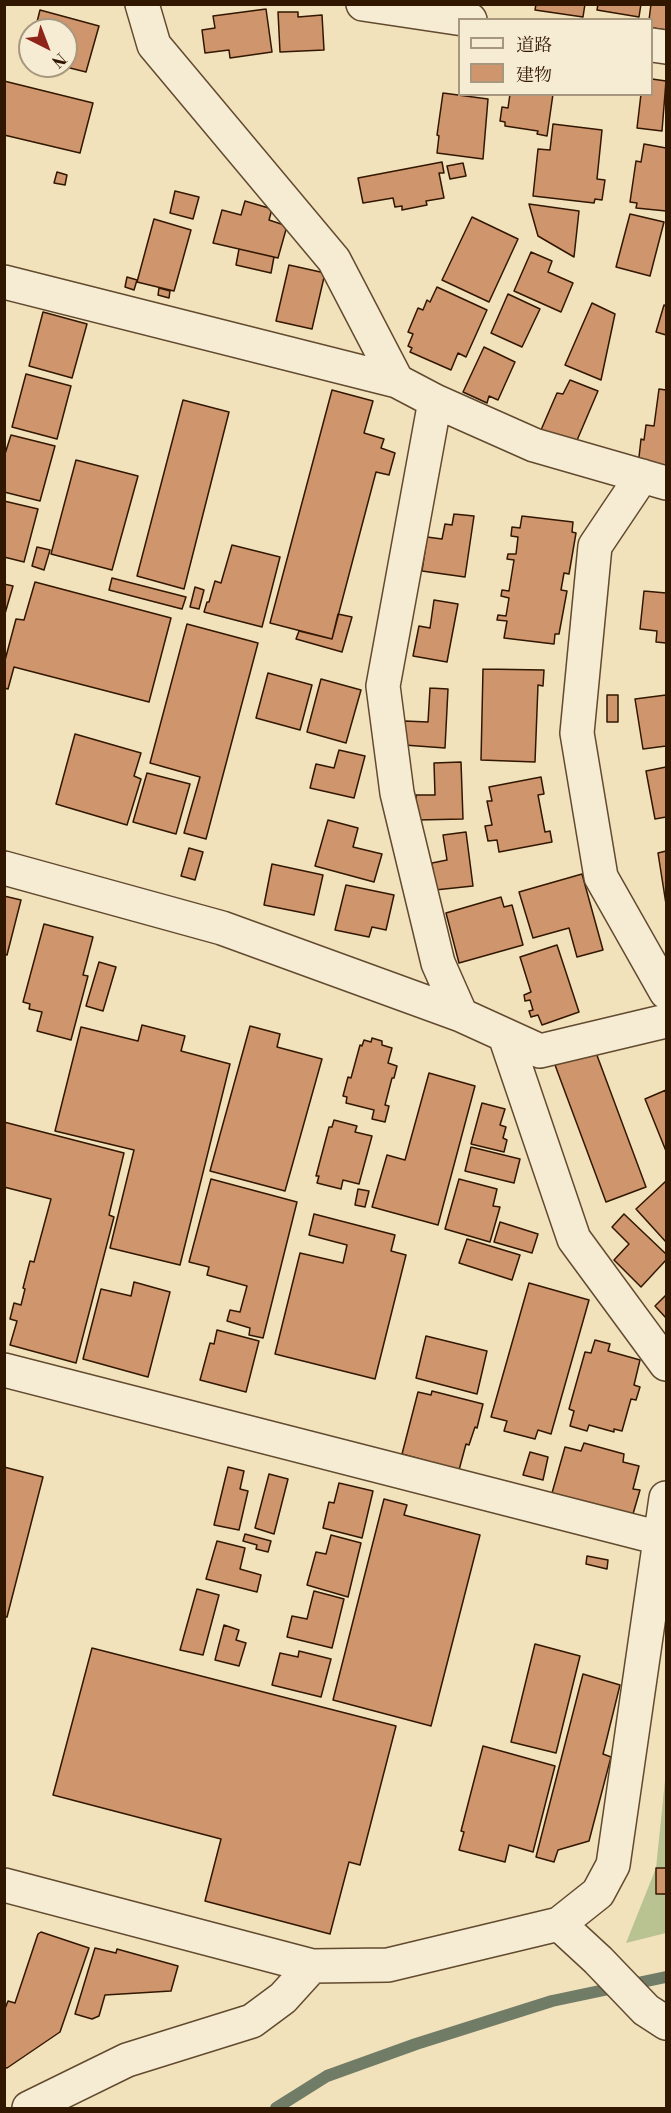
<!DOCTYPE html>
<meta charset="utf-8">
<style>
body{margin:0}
#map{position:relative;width:671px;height:2113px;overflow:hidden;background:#f1e2bb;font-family:"Libre Bodoni","Noto Serif JP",serif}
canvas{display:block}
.frame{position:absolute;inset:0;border:6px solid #321700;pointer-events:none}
.legend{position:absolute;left:458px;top:18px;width:195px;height:78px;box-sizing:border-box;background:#f6ecd3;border:2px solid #a8977f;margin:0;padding:8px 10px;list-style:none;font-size:18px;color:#321700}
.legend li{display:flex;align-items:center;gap:12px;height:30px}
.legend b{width:30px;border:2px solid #a8977f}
.north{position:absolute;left:18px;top:18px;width:60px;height:60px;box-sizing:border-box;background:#f6ecd3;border:2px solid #a8977f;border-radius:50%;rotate:138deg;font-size:16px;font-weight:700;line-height:24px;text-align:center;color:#321700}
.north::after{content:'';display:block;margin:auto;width:21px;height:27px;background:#8f2418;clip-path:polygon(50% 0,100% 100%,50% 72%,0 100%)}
</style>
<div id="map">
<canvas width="671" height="2113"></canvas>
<div class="frame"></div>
<ul class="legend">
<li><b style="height:8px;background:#f6ecd3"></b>道路</li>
<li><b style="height:16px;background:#cf956d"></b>建物</li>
</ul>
<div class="north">N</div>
</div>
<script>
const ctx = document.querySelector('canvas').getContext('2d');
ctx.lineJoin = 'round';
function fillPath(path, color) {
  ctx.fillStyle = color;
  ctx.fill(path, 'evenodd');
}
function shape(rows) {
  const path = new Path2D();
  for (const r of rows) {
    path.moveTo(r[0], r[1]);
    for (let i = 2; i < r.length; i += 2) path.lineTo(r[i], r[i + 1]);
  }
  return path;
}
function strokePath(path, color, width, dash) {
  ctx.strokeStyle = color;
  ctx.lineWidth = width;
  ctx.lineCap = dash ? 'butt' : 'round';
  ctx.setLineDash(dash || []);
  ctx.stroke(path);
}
fillPath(shape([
 [666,1771,666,1933,626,1943,656,1868]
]), '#b9c391');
strokePath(shape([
 [276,2108,327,2076,416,2044,552,2001,666,1977]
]), '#717c67', 12);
const building = shape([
 [536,4,585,4,583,17,535,10,536,4],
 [598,4,641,4,639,17,597,10,598,4],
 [651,4,666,4,666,30,652,28,652,20,649,20,651,4],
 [266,9,272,52,230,58,229,50,205,53,202,30,215,28,213,16,266,9],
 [40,10,99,26,86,72,62,66,66,66,66,30,35,30,40,10],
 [278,12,298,12,298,17,322,15,324,50,280,52,278,12],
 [652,79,666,81,662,131,637,128,641,94,652,94,652,79],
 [4,81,93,103,80,153,4,135,4,81],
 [443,93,488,99,483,159,437,153,439,136,437,135,443,93],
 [510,94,553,94,547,136,537,134,538,131,505,126,505,122,500,121,502,107,508,108,510,94],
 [553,124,602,130,597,179,605,180,602,200,595,199,594,203,533,196,538,149,550,150,553,124],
 [644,144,666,148,666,211,636,208,637,203,630,202,636,161,641,162,644,144],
 [442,162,444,173,439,173,444,198,426,201,427,205,402,210,402,206,395,207,393,198,363,203,358,178,442,162],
 [463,163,466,176,450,179,447,166,463,163],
 [57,172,67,175,65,185,54,183,57,172],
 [175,191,199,197,193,219,170,213,175,191],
 [245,201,272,209,269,220,287,226,278,258,213,243,222,210,241,215,245,201],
 [529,204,579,211,574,257,538,236,529,204],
 [630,214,664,222,650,276,616,267,630,214],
 [472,217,518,239,489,302,442,280,472,217],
 [154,219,191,230,174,291,137,282,154,219],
 [239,249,274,257,271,273,236,265,239,249],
 [531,252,552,261,548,272,573,283,561,312,514,291,531,252],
 [289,265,325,273,312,329,276,321,289,265],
 [127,277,137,280,134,290,125,287,127,277],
 [437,287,487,310,466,357,458,353,451,370,410,352,412,348,408,346,413,334,408,332,418,308,423,310,427,300,430,302,437,287],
 [159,288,170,291,169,298,158,295,159,288],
 [508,294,540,309,522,347,491,333,508,294],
 [592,303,615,314,601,380,565,365,592,303],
 [664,305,666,306,666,339,666,335,656,332,664,305],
 [43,312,87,324,72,378,29,366,43,312],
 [484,347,515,362,498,400,489,396,487,403,463,392,484,347],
 [26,374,71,386,57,439,12,427,26,374],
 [570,380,598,391,575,445,541,430,557,393,563,394,570,380],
 [659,389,666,390,666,470,638,466,641,439,644,440,646,425,654,426,659,389],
 [332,390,373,401,364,433,384,439,381,448,395,453,389,475,376,472,332,639,270,623,332,390],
 [183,400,229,412,184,589,137,576,183,400],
 [11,435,55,446,40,501,4,492,4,457,11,435],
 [76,460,138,476,112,570,51,554,76,460],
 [4,501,38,509,24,562,4,557,4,501],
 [454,514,474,516,465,577,422,571,427,537,442,539,445,524,452,525,454,514],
 [522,516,573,522,572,532,576,533,569,574,564,573,561,590,567,591,559,634,555,634,554,644,504,638,507,621,497,620,498,615,506,616,509,598,501,596,502,590,509,591,514,560,507,559,508,554,516,554,518,537,511,536,512,527,520,528,522,516],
 [232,545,280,557,262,627,204,612,207,602,209,602,215,581,221,583,232,545],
 [37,547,50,550,44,570,32,566,37,547],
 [112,578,186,597,182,609,109,590,112,578],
 [35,582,171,618,149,702,14,667,8,689,4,688,4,664,16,619,24,620,35,582],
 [4,584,13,586,4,617,4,584],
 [195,587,204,590,199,609,190,607,195,587],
 [644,591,666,593,666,643,656,642,657,631,640,629,644,591],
 [434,600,458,604,447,662,413,656,419,626,430,628,434,600],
 [338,614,352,617,342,652,296,639,299,631,332,639,338,614],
 [187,624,258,643,206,839,184,833,200,777,150,763,187,624],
 [483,669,544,670,543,686,538,685,535,762,481,760,483,669],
 [268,673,312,685,300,730,256,718,268,673],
 [321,679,361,690,346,743,307,732,321,679],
 [430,688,448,689,445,748,404,745,405,721,428,722,430,688],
 [607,695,618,695,618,722,607,722,607,695],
 [666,695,666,746,643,749,635,699,666,695],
 [75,734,141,753,134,776,141,779,127,825,56,804,75,734],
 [339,750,365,756,354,798,310,788,316,764,334,768,339,750],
 [461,762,463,819,417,820,416,795,435,795,434,763,461,762],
 [666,767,666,817,655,819,646,771,666,767],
 [147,773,190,784,176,834,133,822,147,773],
 [541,777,544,794,538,795,545,832,550,831,552,842,499,852,497,840,488,841,485,826,492,825,487,801,492,801,489,787,541,777],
 [328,820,358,828,353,847,382,854,374,882,315,866,328,820],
 [466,832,473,886,435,890,432,863,447,860,443,835,466,832],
 [189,848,203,852,195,880,181,876,189,848],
 [666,851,666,904,658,853,666,851],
 [272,864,323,875,314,915,264,905,272,864],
 [582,874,603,950,577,957,569,928,533,938,519,892,582,874],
 [346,885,394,895,386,930,372,927,369,937,335,930,346,885],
 [4,896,21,900,7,955,4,954,4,896],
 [501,897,504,907,512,905,523,945,459,963,446,913,501,897],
 [44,924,93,937,83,975,88,976,71,1040,37,1031,42,1012,29,1009,30,1004,23,1002,44,924],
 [557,945,579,1012,542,1025,538,1015,531,1017,529,1011,533,1010,530,1000,525,1001,524,995,531,992,520,957,557,945],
 [99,962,116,967,103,1011,86,1006,99,962],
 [142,1025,185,1036,181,1051,230,1064,180,1265,110,1248,134,1150,55,1131,81,1027,138,1041,142,1025],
 [250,1026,280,1034,277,1047,322,1059,285,1191,210,1171,250,1026],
 [372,1038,382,1041,382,1045,392,1048,388,1063,397,1066,394,1078,392,1078,385,1105,389,1106,385,1122,372,1119,374,1110,346,1103,347,1097,343,1096,348,1077,351,1078,360,1045,362,1046,364,1040,371,1042,372,1038],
 [595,1050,646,1187,606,1202,555,1065,595,1050],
 [429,1073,475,1086,438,1225,372,1207,387,1155,405,1160,429,1073],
 [666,1090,666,1151,645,1099,666,1090],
 [482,1103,505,1109,500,1125,506,1127,503,1138,507,1140,504,1152,471,1144,482,1103],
 [334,1120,357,1126,355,1132,372,1136,359,1184,343,1180,341,1189,317,1183,319,1176,316,1176,329,1127,332,1127,334,1120],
 [4,1122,124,1153,109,1215,114,1217,76,1363,10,1345,17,1321,10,1319,14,1303,21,1305,25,1289,23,1288,30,1261,34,1262,51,1199,4,1187,4,1122],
 [471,1147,520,1159,514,1183,465,1171,471,1147],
 [211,1179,297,1202,263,1338,249,1335,250,1328,227,1321,230,1310,240,1312,247,1286,207,1275,209,1267,189,1262,211,1179],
 [459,1179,497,1189,493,1206,500,1207,490,1242,445,1229,459,1179],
 [666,1181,666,1242,636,1209,666,1181],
 [358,1189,369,1191,365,1207,355,1205,358,1189],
 [314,1214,395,1235,391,1251,406,1255,375,1379,275,1354,300,1253,343,1263,347,1245,309,1235,314,1214],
 [624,1214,666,1254,666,1260,641,1287,614,1260,629,1244,612,1227,624,1214],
 [500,1222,538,1234,532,1253,494,1242,500,1222],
 [467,1239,520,1255,512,1280,459,1263,467,1239],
 [134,1282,170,1292,148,1377,83,1359,101,1289,131,1296,134,1282],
 [529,1283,589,1300,551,1434,538,1430,535,1439,504,1431,507,1421,491,1417,529,1283],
 [666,1295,666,1318,655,1306,666,1295],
 [217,1330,259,1341,246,1392,200,1380,210,1343,214,1344,217,1330],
 [426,1336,487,1351,477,1394,416,1378,426,1336],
 [595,1340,610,1344,608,1351,640,1360,634,1385,640,1387,636,1400,631,1399,622,1431,614,1429,614,1432,589,1425,587,1431,570,1426,574,1411,569,1409,585,1352,591,1353,595,1340],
 [432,1391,483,1404,477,1428,475,1427,469,1445,466,1444,459,1470,402,1454,418,1392,431,1395,432,1391],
 [584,1443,624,1454,623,1462,639,1466,633,1489,640,1490,633,1514,552,1493,565,1447,581,1451,584,1443],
 [530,1452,548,1457,543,1480,523,1475,530,1452],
 [4,1467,43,1477,7,1617,4,1617,4,1467],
 [228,1467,244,1471,240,1489,248,1491,239,1530,214,1525,228,1467],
 [269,1474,288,1479,274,1534,255,1528,269,1474],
 [339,1483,373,1491,362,1538,323,1528,329,1502,334,1503,339,1483],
 [384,1499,407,1505,404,1515,480,1535,431,1726,333,1700,384,1499],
 [245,1534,271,1541,268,1552,256,1549,257,1545,243,1541,245,1534],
 [331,1535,361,1543,348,1597,307,1585,316,1552,326,1554,331,1535],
 [217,1541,245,1548,240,1569,261,1575,257,1592,206,1579,217,1541],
 [587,1556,608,1560,607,1569,586,1564,587,1556],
 [197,1589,219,1595,203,1655,180,1650,197,1589],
 [314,1591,344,1599,332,1648,287,1637,292,1616,307,1619,314,1591],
 [224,1625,239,1630,236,1640,246,1643,239,1666,215,1660,224,1625],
 [535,1644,580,1656,556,1753,511,1742,535,1644],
 [92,1648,396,1726,360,1865,349,1862,330,1934,205,1901,221,1839,53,1795,92,1648],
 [299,1651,331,1659,321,1697,272,1685,280,1653,298,1657,299,1651],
 [583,1674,620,1685,603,1754,611,1757,589,1841,558,1850,554,1862,536,1857,583,1674],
 [483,1746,555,1766,533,1852,509,1845,505,1862,459,1850,464,1832,461,1831,483,1746],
 [656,1868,666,1868,666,1894,656,1894,656,1868],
 [41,1932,89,1948,60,2032,7,2068,4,2067,4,2011,8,2001,15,2003,38,1934,41,1932],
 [95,1948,116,1953,117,1949,178,1966,171,1991,105,1995,99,2016,92,2019,75,2014,95,1948]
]);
fillPath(building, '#cf956d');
strokePath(building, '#321700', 1.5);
const minor = shape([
 [142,4,154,45,334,260,397,381,435,401,534,445,666,483],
 [363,4,470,20],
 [652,45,666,47],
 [4,282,397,381],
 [435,401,383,686,397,793,438,963,461,1015],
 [642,476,595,546,577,733,601,877,666,992],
 [4,868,222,928,461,1015,540,1051,666,1021],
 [505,1036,574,1239,666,1364],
 [4,1370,660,1538],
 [4,1885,312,1966,388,1965,559,1924,598,1893,613,1865,666,1498],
 [559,1924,598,1960,646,2010,666,2023],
 [29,2108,127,2060,252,2021,283,1998,312,1966]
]);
strokePath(minor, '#624a2f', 36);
strokePath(minor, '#f6ecd3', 33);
</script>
